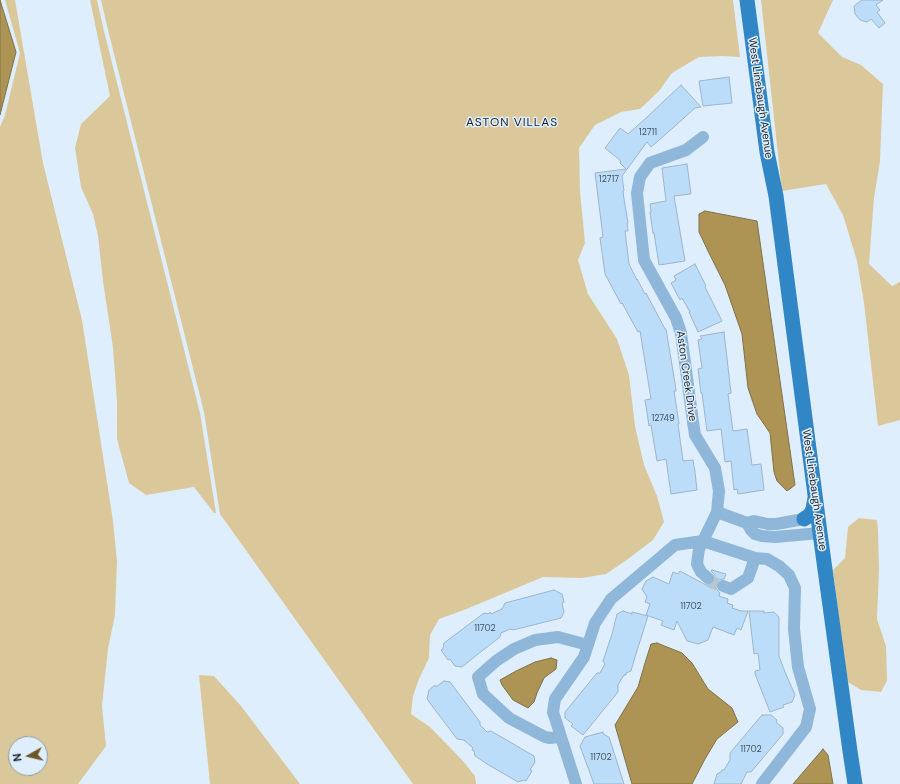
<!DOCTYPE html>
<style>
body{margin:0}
#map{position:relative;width:900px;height:784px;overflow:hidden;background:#dfeefc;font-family:"DM Sans",sans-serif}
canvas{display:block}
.north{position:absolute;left:8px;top:736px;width:40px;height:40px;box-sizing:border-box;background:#dfeefc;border:1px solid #8f9ca8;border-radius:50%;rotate:262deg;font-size:11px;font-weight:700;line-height:16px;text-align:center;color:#172129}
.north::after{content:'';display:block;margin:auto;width:14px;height:18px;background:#6a5725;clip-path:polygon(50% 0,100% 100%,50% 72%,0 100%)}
</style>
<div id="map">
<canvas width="900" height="784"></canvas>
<div class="north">N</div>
</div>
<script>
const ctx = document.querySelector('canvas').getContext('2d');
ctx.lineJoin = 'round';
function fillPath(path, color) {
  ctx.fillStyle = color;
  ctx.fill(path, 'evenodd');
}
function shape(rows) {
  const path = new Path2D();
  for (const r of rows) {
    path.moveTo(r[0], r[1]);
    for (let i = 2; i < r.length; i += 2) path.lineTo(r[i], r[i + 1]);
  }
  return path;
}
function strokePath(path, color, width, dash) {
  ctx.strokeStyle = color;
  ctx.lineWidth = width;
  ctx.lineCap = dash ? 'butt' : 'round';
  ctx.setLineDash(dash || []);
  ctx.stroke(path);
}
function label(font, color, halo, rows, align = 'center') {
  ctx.font = font + ' "DM Sans",sans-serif';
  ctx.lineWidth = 3;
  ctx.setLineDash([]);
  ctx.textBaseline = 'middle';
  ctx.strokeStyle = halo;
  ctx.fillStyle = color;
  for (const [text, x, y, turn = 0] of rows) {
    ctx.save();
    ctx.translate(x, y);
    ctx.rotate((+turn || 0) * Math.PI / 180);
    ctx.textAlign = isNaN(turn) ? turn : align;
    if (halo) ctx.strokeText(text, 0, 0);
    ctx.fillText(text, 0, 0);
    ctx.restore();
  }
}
fillPath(shape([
 [5,0,15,0,43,163,82,320,113,521,117,561,115,615,108,649,102,706,106,746,78,784,0,784,0,127,5,115,20,53],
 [16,744,40,744,40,768,16,768],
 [90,0,97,0,104,31,200,413,216,513,214,513,194,487,146,495,129,483,117,439,117,401,113,348,103,281,98,236,93,214,81,187,75,148,81,124,110,96],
 [101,0,733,0,740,57,723,56,699,57,672,73,659,91,640,109,621,112,595,125,579,148,580,191,585,243,578,260,588,294,617,339,629,375,635,426,644,465,657,496,664,522,653,540,628,559,606,574,582,578,543,577,464,610,439,619,430,635,429,658,419,679,413,696,411,714,430,727,463,761,475,776,476,784,413,784,220,514,204,412,108,30],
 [761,0,833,0,818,33,842,57,861,65,883,84,880,161,874,198,869,264,892,286,900,282,900,420,878,426,864,303,857,261,843,215,826,184,782,191],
 [859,518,877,520,878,530,879,570,877,619,886,646,887,681,881,692,861,690,848,682,842,644,833,570,845,558,848,527],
 [199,675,214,676,241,706,300,784,210,784]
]), '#dbc89a');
const water = shape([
 [0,0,16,52,0,115,0,0],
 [705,211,757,221,795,485,787,491,777,481,774,472,770,433,757,414,748,388,742,334,725,285,708,251,699,232,699,214,705,211],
 [657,643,682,653,692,663,708,689,732,708,738,722,717,739,705,759,692,784,632,784,615,725,638,687,645,663,651,644,657,643],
 [551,658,557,660,556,669,544,678,537,693,534,702,528,708,513,700,502,685,500,680,516,671,535,662,551,658],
 [823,749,828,755,833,784,793,784,823,749]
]);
fillPath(water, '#ad9455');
strokePath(water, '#807248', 1);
const building = shape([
 [862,0,883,0,876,5,880,10,877,12,885,23,879,28,871,19,867,22,860,20,855,14,854,6,862,0],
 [729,77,732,103,703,106,699,81,729,77],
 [681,85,701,107,695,108,674,127,651,147,647,142,622,176,624,191,623,191,624,199,628,223,627,223,628,231,625,231,629,264,637,280,637,279,645,294,646,293,665,329,666,329,675,383,676,391,674,391,679,424,678,424,683,461,693,460,695,472,697,490,671,494,666,459,657,461,651,425,649,426,645,400,651,399,640,331,638,332,622,303,621,304,605,274,600,238,603,237,595,173,626,169,620,163,621,161,605,148,620,128,628,134,645,119,681,85],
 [687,164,691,194,674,196,685,261,659,265,654,233,653,233,650,212,651,212,650,204,666,201,662,168,687,164],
 [695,264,706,286,705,287,722,321,698,332,689,312,690,312,682,298,680,300,671,283,676,280,674,276,695,264],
 [724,332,731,393,728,394,733,431,747,429,752,465,761,464,764,490,738,494,737,489,734,490,731,461,725,462,721,429,707,431,702,393,701,393,698,369,702,368,698,340,702,339,700,336,724,332],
 [712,570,726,574,724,579,719,580,716,584,716,588,717,590,720,593,719,596,728,599,727,603,733,605,732,608,741,611,748,611,741,630,737,628,734,635,713,627,708,640,698,644,687,641,677,621,674,630,661,625,663,621,646,615,650,604,645,602,647,597,642,589,646,581,653,577,669,584,673,572,678,574,680,571,706,585,710,585,714,583,715,579,715,575,711,571,712,570],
 [554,590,562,594,564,602,562,603,564,612,561,618,513,630,510,629,501,633,500,637,478,654,462,667,455,666,450,659,448,660,441,650,443,649,444,643,484,613,488,614,490,612,491,614,502,609,505,603,554,590],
 [623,611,632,614,632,612,648,616,635,657,631,671,626,673,626,675,624,675,618,685,618,692,583,735,571,726,573,724,565,718,565,712,597,673,600,673,605,664,603,661,612,634,617,614,623,611],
 [749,611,764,611,764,613,774,612,779,617,779,656,785,672,795,695,792,702,783,705,784,707,770,712,755,674,755,671,760,670,758,653,754,654,749,611],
 [444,681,450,682,480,722,480,725,487,732,491,731,534,756,535,762,530,770,532,771,526,781,524,780,518,782,487,764,475,756,474,751,472,750,473,748,464,740,457,739,427,699,429,690,435,685,436,687,444,681],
 [762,715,771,715,777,720,776,722,783,728,783,734,751,772,747,772,741,784,714,784,717,774,721,772,722,770,724,770,730,760,730,753,762,715],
 [603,732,603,734,609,737,624,784,594,784,580,746,585,737,603,732]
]);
fillPath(building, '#bcddf9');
strokePath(building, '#9cb5ca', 1);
strokePath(shape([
 [708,578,711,582,723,586]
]), '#b7c5d2', 12, [12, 6]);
strokePath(shape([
 [717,512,747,523,754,521,768,524,776,524,804,519],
 [747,523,751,530,755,534,762,536,775,537,820,533],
 [708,578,701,572,697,564,699,549,703,541,755,558],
 [723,586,731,589,748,578,755,558,767,559,779,566,789,575,795,588,794,629,798,667,810,709,806,727,762,784],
 [560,737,550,738,545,737,509,718,483,694,478,677,496,661,514,649,535,640,558,637,588,645],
 [576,784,555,718,553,712,555,699,584,657,595,623,611,599,675,545,703,541,717,512,719,491,715,468,695,435,693,422,681,333,676,318,644,260,637,193,640,177,650,163,686,150,703,137]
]), '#8eb7d9', 12);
strokePath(shape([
 [747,0,767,152,776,196,820,533,850,751,855,784],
 [804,519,810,515,813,509,815,498]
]), '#3186c5', 15);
label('9px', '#40505d', null, [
 ["12711",648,133],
 ["12717",609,180],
 ["12749",663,419],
 ["11702",691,607],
 ["11702",485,629],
 ["11702",751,750],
 ["11702",601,758]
]);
label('11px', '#172129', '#dfeefc', [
 ["West Linebaugh Avenue",760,98,82],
 ["Aston Creek Drive",686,376,82],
 ["West Linebaugh Avenue",814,490,82]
]);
ctx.letterSpacing = '1px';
label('12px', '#172129', '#dfeefc', [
 ["ASTON VILLAS",512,123]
]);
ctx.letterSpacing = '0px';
</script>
